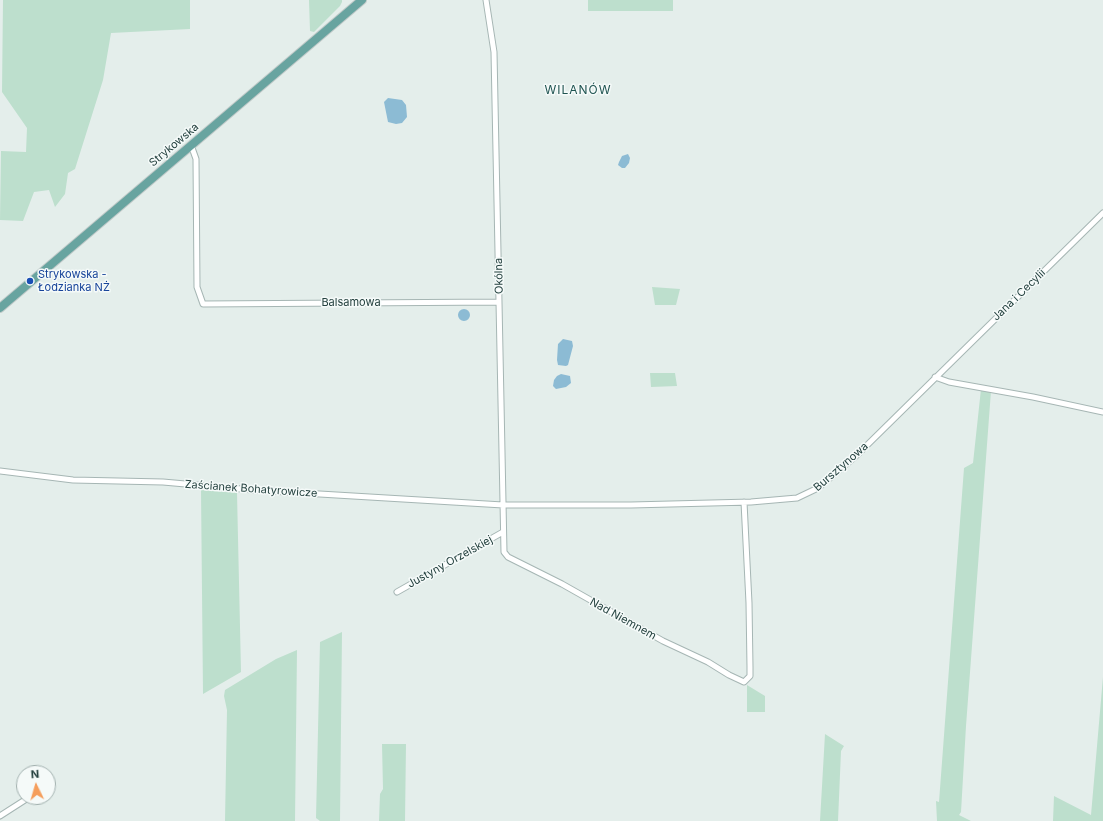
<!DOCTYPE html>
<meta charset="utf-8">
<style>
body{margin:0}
#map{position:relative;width:1103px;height:821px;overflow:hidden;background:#e4eeeb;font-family:Inter,sans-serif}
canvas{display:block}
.north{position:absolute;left:16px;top:765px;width:40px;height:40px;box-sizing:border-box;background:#f5faf9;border:1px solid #a1b0ae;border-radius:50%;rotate:355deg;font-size:11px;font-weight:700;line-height:16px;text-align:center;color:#23403e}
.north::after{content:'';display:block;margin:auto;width:14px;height:18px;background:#f59e5c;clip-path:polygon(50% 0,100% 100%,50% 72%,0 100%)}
</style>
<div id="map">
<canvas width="1103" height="821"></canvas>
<div class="north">N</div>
</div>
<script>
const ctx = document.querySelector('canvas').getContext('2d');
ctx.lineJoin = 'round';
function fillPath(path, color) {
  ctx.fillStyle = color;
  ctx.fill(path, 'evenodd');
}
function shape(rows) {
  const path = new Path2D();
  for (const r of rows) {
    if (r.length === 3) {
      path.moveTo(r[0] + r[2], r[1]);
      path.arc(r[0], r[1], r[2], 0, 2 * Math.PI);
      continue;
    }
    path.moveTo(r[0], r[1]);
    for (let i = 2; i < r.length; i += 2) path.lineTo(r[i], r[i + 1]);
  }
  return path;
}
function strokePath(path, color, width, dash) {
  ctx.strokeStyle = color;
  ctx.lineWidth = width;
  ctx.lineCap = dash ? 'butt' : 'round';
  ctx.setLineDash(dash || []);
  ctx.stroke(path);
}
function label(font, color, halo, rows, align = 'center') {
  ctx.font = font + ' Inter,sans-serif';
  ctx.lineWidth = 3;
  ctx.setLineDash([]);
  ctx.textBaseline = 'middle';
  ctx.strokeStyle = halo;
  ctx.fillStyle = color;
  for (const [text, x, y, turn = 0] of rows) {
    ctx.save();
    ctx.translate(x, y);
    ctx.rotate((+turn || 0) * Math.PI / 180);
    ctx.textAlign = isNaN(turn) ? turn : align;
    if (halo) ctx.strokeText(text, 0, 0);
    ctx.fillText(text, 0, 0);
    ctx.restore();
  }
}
fillPath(shape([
 [3,0,190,0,190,29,111,33,103,80,75,169,68,173,65,194,55,207,49,190,34,192,23,221,0,220,1,151,26,152,27,128,2,92],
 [309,0,342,0,342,2,340,6,314,32,310,31],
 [588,0,673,0,673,11,588,11],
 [652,287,680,289,676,305,655,305],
 [650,373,675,373,677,386,651,387],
 [981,389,991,391,966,726,961,812,959,815,971,821,937,821,936,801,939,802,964,468,973,463],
 [201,490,237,493,241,672,203,694],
 [342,632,340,821,320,821,316,818,320,642],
 [297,650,295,821,225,821,227,710,224,696,225,690,276,659],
 [1103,677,1103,821,1053,821,1054,796,1091,815],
 [747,685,765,696,765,712,747,712],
 [825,734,844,746,841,751,838,821,820,821],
 [382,744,406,744,405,821,379,821,380,794,383,789]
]), '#bddfcd');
fillPath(shape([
 [388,98,402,100,406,105,407,117,402,123,396,124,388,122,384,102],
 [628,154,630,158,629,163,625,168,622,168,618,165,619,162,622,156],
 [464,315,6],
 [563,339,572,341,573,346,568,365,566,366,558,365,557,360,558,344],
 [561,374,570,376,571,383,566,387,556,389,553,386,554,380,557,376]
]), '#8cbbd4');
const street = shape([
 [486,0,494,52,504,552,508,557,562,584,663,641,708,662,729,675,744,682,750,676,750,667,749,603,744,502],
 [191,145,196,159,197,287,203,304,499,302],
 [935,377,949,382,1033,397,1103,412],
 [0,471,73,480,163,482,253,490,503,505,631,505,751,502,797,498,818,488,857,455,1103,213],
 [397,592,503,532],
 [0,816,28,798]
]);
const primary = shape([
 [0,308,362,0]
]);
strokePath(street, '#a6b6b4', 7);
strokePath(primary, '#c1cac9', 10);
strokePath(street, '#fff', 5);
strokePath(primary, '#68a4a0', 8);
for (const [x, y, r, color] of [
 [30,281,4,"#1a4fb4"]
]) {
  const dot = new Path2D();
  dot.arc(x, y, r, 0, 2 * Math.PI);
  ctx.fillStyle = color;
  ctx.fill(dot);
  strokePath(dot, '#f5faf9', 1.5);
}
label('11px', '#23403e', '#f5faf9', [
 ["Strykowska",174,145,-40],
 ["Okólna",499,276,-91],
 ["Jana i Cecylii",1019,295,-44],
 ["Balsamowa",351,303],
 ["Bursztynowa",841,467,-41],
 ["Zaścianek Bohatyrowicze",251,489,4],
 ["Justyny Orzelskiej",450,562,-29],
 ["Nad Niemnem",623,619,29]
]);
label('11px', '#164399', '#f5faf9', [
 ["Strykowska -",38,275],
 ["Łodzianka NŻ",38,288]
], 'left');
ctx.letterSpacing = '1px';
label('12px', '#1e5350', '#f5faf9', [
 ["WILANÓW",578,90]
]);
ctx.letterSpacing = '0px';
</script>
